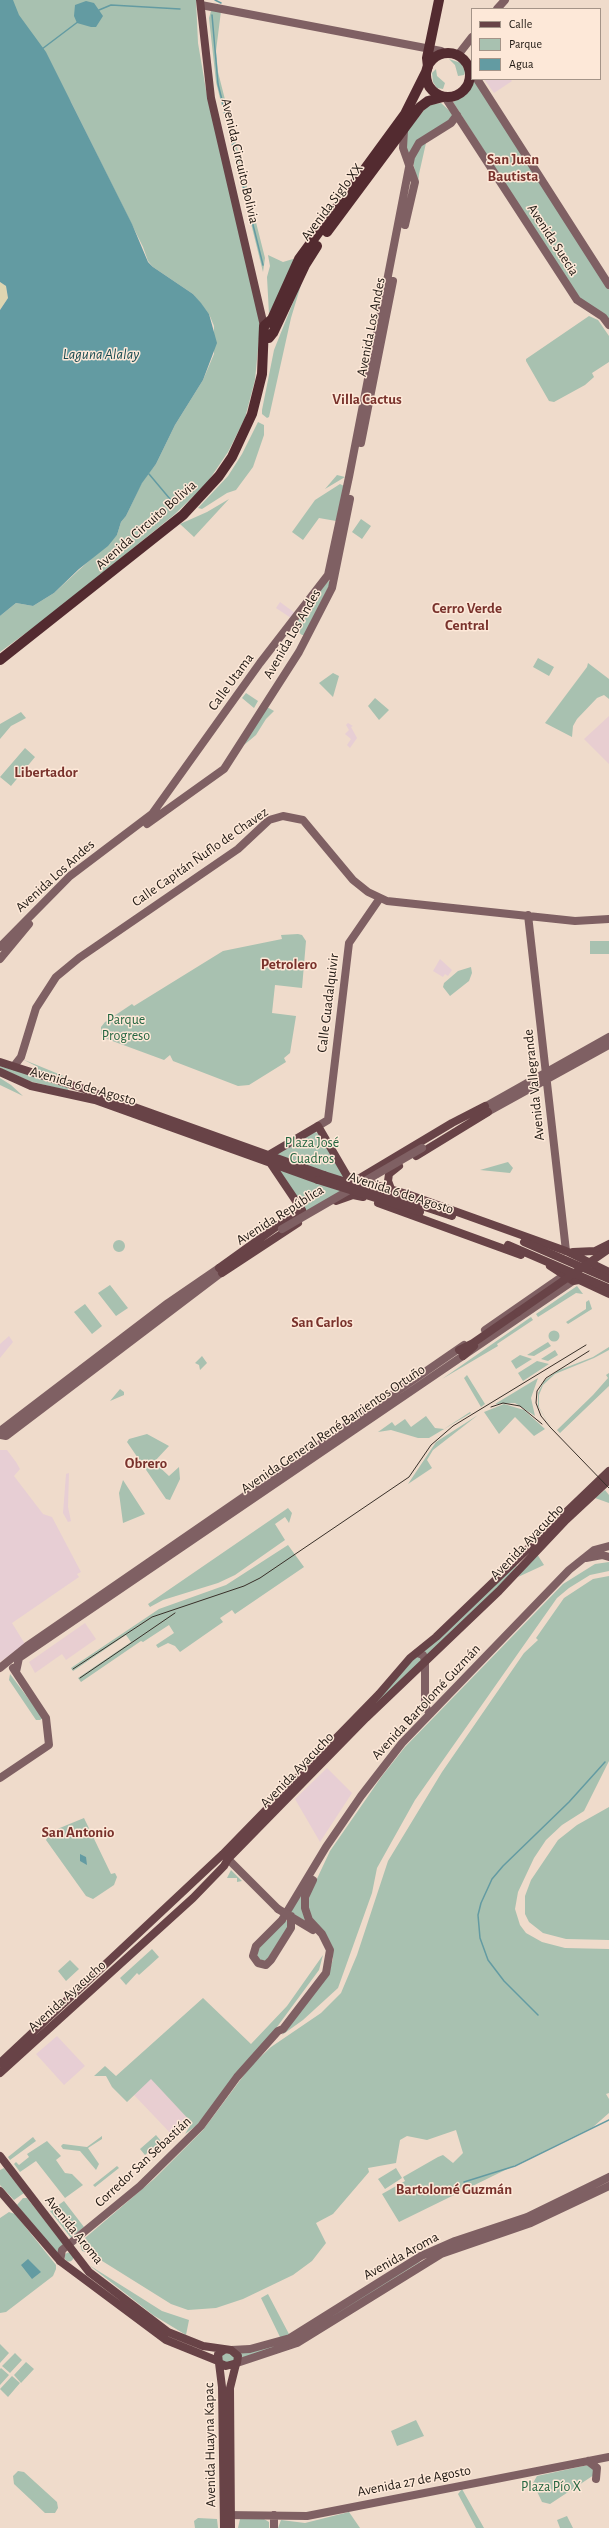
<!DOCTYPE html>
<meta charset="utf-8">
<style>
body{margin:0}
#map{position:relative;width:609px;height:2528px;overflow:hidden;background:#efdbcb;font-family:"Alegreya Sans",sans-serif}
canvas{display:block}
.legend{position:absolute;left:471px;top:8px;width:130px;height:72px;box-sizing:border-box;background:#fde8d8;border:1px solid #a49488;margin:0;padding:5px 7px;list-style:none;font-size:12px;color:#1e1711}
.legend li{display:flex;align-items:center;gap:8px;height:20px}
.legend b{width:20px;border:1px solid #a49488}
</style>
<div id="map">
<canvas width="609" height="2528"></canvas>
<ul class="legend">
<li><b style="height:5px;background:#684347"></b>Calle</li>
<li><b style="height:11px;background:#a8c1b0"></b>Parque</li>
<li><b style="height:11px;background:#639ba2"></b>Agua</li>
</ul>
</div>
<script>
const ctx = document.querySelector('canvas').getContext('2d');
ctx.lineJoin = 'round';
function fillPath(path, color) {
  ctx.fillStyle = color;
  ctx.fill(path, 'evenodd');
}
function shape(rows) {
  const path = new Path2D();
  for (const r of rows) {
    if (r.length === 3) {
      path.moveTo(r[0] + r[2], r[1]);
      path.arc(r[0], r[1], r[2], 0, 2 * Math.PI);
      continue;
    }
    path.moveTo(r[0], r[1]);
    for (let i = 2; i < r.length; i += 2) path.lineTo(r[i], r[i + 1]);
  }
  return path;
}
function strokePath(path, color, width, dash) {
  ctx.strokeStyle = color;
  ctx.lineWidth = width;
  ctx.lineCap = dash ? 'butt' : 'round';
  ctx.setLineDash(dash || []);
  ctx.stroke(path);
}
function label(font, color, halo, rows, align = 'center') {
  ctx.font = font + ' "Alegreya Sans",sans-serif';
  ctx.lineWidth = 3;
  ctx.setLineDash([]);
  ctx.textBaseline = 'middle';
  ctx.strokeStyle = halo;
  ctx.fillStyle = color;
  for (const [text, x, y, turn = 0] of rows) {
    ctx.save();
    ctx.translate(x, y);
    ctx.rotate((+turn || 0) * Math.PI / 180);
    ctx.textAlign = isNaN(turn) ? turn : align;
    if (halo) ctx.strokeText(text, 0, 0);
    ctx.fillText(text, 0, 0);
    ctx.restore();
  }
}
fillPath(shape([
 [484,79,510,79,512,81,494,93],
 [280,602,295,613,291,618,276,608],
 [348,723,353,726,351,727,357,738,350,748,347,745,351,739,345,734,349,730,346,725],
 [440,959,452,970,448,976,445,974,443,977,433,971],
 [9,1336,13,1342,0,1358,0,1344],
 [0,1450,7,1450,16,1462,20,1469,14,1476,43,1514,52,1517,81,1572,77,1574,79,1577,12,1623,25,1644,0,1662],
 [69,1473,68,1507,71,1521,68,1522,63,1513,66,1474],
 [327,1768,352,1793,320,1842,295,1799],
 [57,2036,85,2066,64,2085,36,2054]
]), '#e7ced4');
fillPath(shape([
 [609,716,609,764,584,739],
 [85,1623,96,1639,66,1660,62,1654,35,1673,29,1662],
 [151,2078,188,2118,175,2138,134,2095]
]), '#e8ced1');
fillPath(shape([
 [0,0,196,0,198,43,206,90,255,289,260,328,255,380,245,418,228,452,207,483,174,515,49,616,0,652,0,616,16,603,33,606,54,593,117,535,121,522,126,516,142,482,156,464,175,425,203,380,214,354,214,326,209,314,193,294,153,267,148,261,143,247,71,102],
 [211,11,221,11,216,51,218,72,265,258,263,272,216,82,209,18],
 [449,59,461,63,465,71,464,75,458,76,455,65],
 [436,69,437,76,445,83,443,89,437,88,433,82,432,73],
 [474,79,609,290,609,320,588,306,573,290,453,102,466,95],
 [441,103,452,113,452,118,409,156,405,148,405,134,428,105],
 [426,143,419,174,418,184,413,162,417,147],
 [268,255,283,262,293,259,296,261,269,314,267,277,270,266],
 [304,275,291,318,269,417,267,418,262,414,262,410,274,350],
 [589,316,598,320,609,336,609,362,592,373,594,377,585,385,554,402,549,401,526,361,526,359],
 [258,422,264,425,264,435,253,467,236,490,227,493,202,509,198,508,228,476,242,454],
 [337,475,345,477,325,489],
 [340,484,344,486,336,521,319,518,303,540,292,532,315,500],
 [229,499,194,537,180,524,207,512],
 [361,519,371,526,362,539,352,532],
 [328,581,331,582,304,635,302,635,292,627],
 [538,658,554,667,549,676,533,667],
 [588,663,609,679,609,699,604,695,597,698,577,719,573,726,572,737,545,723,587,667],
 [333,673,339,676,333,697,319,683],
 [246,693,258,701,254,708,242,698],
 [375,698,389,710,379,720,368,706],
 [267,707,274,711,266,719,256,735,244,745],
 [21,712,26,718,11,726,0,739,0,724],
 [25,748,35,757,11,786,0,777],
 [298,934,302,935,306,941,302,988,275,985,272,1013,296,1016,290,1053,284,1058,286,1062,249,1085,238,1086,173,1061,170,1055,164,1060,107,1039,101,1034,101,1027,105,1022,132,1004,134,1006,223,951,282,939,281,935],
 [590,941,609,941,609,954,590,954],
 [471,967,472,973,469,981,450,996,443,987,444,983,458,971],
 [22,1059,66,1077,70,1082,37,1070,36,1066],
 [0,1064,67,1087,69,1091,29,1081,0,1068],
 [0,1078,11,1085,23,1096,0,1085],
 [315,1132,320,1134,349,1184,308,1216,279,1170,273,1156],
 [508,1162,513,1168,510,1173,480,1170],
 [119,1246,6],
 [110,1285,128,1308,116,1316,98,1293],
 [577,1286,583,1294,576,1293,538,1317,536,1314],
 [589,1300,592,1309,568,1324,566,1322,586,1309,586,1302],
 [85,1304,102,1326,92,1334,74,1312],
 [531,1317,533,1320,497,1344,498,1346,442,1379],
 [554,1336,5.5],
 [548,1342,551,1346,534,1356,527,1355],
 [609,1347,609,1350,594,1358,555,1374,543,1385,539,1395,539,1407,551,1428,538,1406,538,1393,544,1381,557,1371,593,1357],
 [555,1350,558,1355,548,1361,541,1359],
 [520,1355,532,1359,516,1369,511,1361],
 [202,1356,207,1363,200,1370,199,1365,195,1363],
 [537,1361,549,1364,523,1381,518,1373],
 [609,1373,609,1386,560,1433,557,1430,593,1395,608,1378,606,1375],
 [467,1375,485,1404,481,1407,464,1378],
 [538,1378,531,1398,535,1416,515,1403,495,1404],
 [120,1389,124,1392,124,1395,110,1401],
 [504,1404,524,1410,545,1429,534,1436,515,1417,499,1434,484,1412],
 [470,1412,471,1413,429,1438,418,1438,391,1430,378,1432,392,1422,395,1426,405,1419,411,1427,426,1416,435,1428,444,1429],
 [478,1415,433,1450,427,1460,432,1468,408,1484,436,1442],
 [147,1434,169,1446,154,1462,169,1476,179,1467,180,1479,170,1500,166,1499,127,1442,129,1439],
 [123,1480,145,1514,123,1523,119,1493],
 [605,1490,609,1495,609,1503,595,1498],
 [288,1508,292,1513,289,1523,285,1517,275,1524,285,1540,235,1575,218,1583,163,1600,150,1607,148,1604],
 [288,1545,304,1567,235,1614,232,1610,220,1618,223,1622,180,1652,175,1646,168,1643,158,1648,156,1645,174,1633,169,1625,143,1642,141,1641,81,1682,78,1678,131,1642,126,1635,73,1671,71,1668,159,1609,226,1585],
 [537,1554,544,1565,518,1577],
 [609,1562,609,1571,590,1575,569,1588,557,1598,415,1800,377,1868,372,1893,338,1988,303,2020,282,2035,330,1969,333,1959,331,1948,312,1922,307,1900,330,1851,382,1776,405,1747,439,1712,563,1584,595,1564],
 [516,1565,517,1566,491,1596,427,1656,422,1651],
 [609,1576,609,1761,584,1811,562,1825,546,1840,534,1858,518,1892,515,1909,520,1925,526,1933,542,1942,565,1948,609,1949,609,2093,606,2094,609,2099,609,2113,593,2127,399,2222,382,2194,405,2181,403,2177,438,2157,443,2155,453,2163,463,2153,456,2130,427,2140,407,2136,400,2140,396,2163,368,2168,369,2172,333,2214,316,2223,326,2243,312,2261,293,2275,243,2299,216,2308,188,2310,171,2304,99,2259,95,2254,82,2251,80,2244,85,2238,154,2179,203,2130,250,2067,271,2047,321,2013,341,1993,357,1955,388,1861,442,1772,524,1653,538,1640,536,1638,564,1598,593,1579],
 [418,1656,422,1660,326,1754,412,1661],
 [10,1674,43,1718,40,1720,36,1720,9,1680],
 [609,1807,609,1940,566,1939,543,1933,529,1922,525,1914,525,1896,531,1880,558,1840,577,1825],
 [84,1818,111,1874,115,1873,117,1877,114,1885,93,1899,86,1896,46,1840,50,1832],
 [231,1870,242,1881,237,1882,237,1878,227,1878],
 [311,1880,302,1897,307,1922,290,1912],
 [285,1919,290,1924,266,1961,257,1959,258,1949],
 [152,1949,159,1957,139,1975,137,1973,126,1985,120,1978],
 [323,1955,319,1970,274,2031,196,2126,185,2134,192,2123,151,2079,127,2102,112,2087,106,2076,94,2076,105,2066,116,2076,203,1998,251,2044,287,2006],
 [70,1960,79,1969,66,1981,58,1971],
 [156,2135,161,2141,145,2155,140,2149],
 [102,2136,102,2139,88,2148,99,2164,96,2170,80,2151,63,2149,61,2146,63,2144,87,2147],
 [33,2137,36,2141,10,2160,8,2157],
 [47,2141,61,2156,56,2160,65,2173,72,2174,83,2185,65,2198,36,2161,20,2172,14,2164,16,2162,19,2165,29,2157,27,2154],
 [117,2166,119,2168,95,2187,93,2185],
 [4,2168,24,2193,14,2200,0,2185,0,2170],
 [396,2168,402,2178,385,2189,378,2179],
 [23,2198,27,2198,64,2245,57,2254,17,2205],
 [64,2201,84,2227,71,2238,50,2211],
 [9,2212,15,2214,56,2265,56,2269,53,2276,6,2312,0,2313,0,2218],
 [69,2257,4.5],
 [419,2260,420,2262,309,2332,264,2351,242,2358,240,2352,270,2347],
 [89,2265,162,2311,189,2320,186,2335,153,2315],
 [268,2294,290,2336,281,2339,261,2298],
 [0,2344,9,2353,0,2363],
 [15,2353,22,2360,10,2373,2,2366],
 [225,2353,232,2354,235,2359,230,2363,222,2361,221,2355],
 [26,2362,34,2369,21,2383,14,2375],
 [1,2368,9,2375,0,2385,0,2369],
 [12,2376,20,2383,8,2397,0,2389],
 [416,2420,424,2436,397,2446,391,2431],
 [588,2465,593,2466,594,2475,550,2504,542,2502,533,2483,537,2476],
 [18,2471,24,2472,57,2502,58,2508,55,2513,45,2513,14,2484,13,2476],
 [462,2489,484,2528,476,2528,458,2494],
 [349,2512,360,2528,278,2528,281,2520,305,2523],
 [567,2516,573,2528,560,2528,557,2520],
 [198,2518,217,2519,218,2528,195,2528,194,2521],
 [240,2519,264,2519,269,2522,269,2528,238,2528]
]), '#a8c1b0');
fillPath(shape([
 [0,282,6,286,8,298,0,310]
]), '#dfd6b1');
fillPath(shape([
 [0,0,13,0,19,15,46,52,132,224,148,262,153,267,193,294,201,303,209,314,217,343,203,380,175,425,156,464,142,483,126,516,121,522,117,535,108,546,79,569,54,593,33,606,16,603,0,616,0,310,8,298,6,286,0,282],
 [86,1,94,3,103,16,96,27,91,27,77,23,74,16,75,5],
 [80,1854,86,1857,87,1865,80,1861],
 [28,2259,41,2272,32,2279,21,2265]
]), '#639ba2');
strokePath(shape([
 [215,0,221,3],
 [99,10,111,5,180,9],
 [212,15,218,84,263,265],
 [42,49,79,21],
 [149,474,170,499],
 [538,2015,504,1981,488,1960,480,1938,478,1915,481,1903,492,1879,503,1866,569,1802,605,1762],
 [464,2182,515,2166,609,2120]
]), '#639ba2', 1.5);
strokePath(shape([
 [201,5,441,51],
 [497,9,505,0],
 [458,55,472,37],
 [468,65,472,71],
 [477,79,609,285],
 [445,97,577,300,603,317,609,325],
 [404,130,403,148,415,182,405,225],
 [361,443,393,281],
 [147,824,224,769,299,652,332,588,350,499],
 [528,915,566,1251],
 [0,947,70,876,152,814,260,663,328,575,349,477,411,157,419,143,451,123,457,115],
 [0,959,29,924],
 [14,1066,21,1057,36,1008,56,977,79,958,238,849,269,820,283,816,303,820,353,880,368,892,387,901,575,921,609,919],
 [481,1109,609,1037],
 [482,1115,609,1045],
 [318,1126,328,1120,349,943,380,898],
 [485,1330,563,1276],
 [0,1431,168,1303,219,1268],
 [0,1435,6,1436,226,1269],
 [586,1558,602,1555,609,1557],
 [417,1653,423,1655,425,1660,425,1706,430,1714],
 [0,1668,27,1646,464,1345],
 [16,1672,19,1658,573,1281],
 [0,1778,49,1745,46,1718,13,1668],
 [224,1855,278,1909],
 [288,1915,313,1930],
 [291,1916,291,1928,271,1960,266,1965,258,1963,253,1956,256,1946,282,1920,326,1847,361,1796,402,1743,569,1570,594,1550,609,1546],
 [60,2261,62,2250,140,2186,201,2126,237,2077,278,2031,283,2029,326,1973,330,1950,322,1934,309,1920,305,1908,305,1897,313,1880],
 [231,2350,250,2349,290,2338,421,2256,455,2241,527,2217,609,2177],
 [237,2363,297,2343,441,2254,531,2223,609,2186],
 [588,2461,597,2468,596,2479],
 [225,2515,307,2516,609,2457],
 [274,2515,274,2528]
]), '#7f6063', 8);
strokePath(shape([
 [200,0,211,98,264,326],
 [0,1062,84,1089,324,1175],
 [0,1072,31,1086,95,1100,318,1180],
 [267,1156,318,1126,350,1181],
 [416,1156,488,1112],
 [271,1164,302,1210],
 [349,1177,407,1194,566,1251,609,1272],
 [355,1181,452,1123,485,1106],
 [391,1189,388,1181,389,1174,399,1166],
 [336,1201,353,1195,363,1197],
 [378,1203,521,1255],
 [422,1206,452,1216],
 [573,1252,595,1251,609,1244],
 [550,1266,573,1281,579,1280,609,1294],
 [219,1268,297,1212,300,1207],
 [222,1273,298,1223],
 [459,1350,473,1343,518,1312],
 [463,1356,474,1346],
 [0,2063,223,1854,379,1694,410,1658,436,1637,609,1471],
 [0,2073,193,1898,224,1866,228,1859,366,1718,499,1591,566,1520,609,1480],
 [0,2156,89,2272,168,2332,203,2346,231,2350,238,2356,237,2363,226,2366,219,2363,218,2354,224,2350],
 [0,2191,60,2261,166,2340,218,2361],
 [219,2363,222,2387,224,2528],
 [231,2528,230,2388,236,2364]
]), '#684347', 8);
strokePath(shape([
 [448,75,22],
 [428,67,427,58,439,0],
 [327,232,420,107,428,101,443,97],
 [265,338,269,338,273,333,305,265,317,246],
 [0,660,183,515,219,476,232,457,252,414,262,374,264,326,272,319,299,259,405,114,427,70]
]), '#532b30', 10);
strokePath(shape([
 [589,1351,546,1378,537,1391,536,1403,541,1416,550,1427,609,1488],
 [491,1407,503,1403,520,1406,542,1424],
 [73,1669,152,1617,244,1586,260,1578,409,1477,431,1445,453,1426,586,1345],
 [80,1678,175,1613]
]), '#382f28', 1);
strokePath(shape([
 [282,1229,422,1148],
 [278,1909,288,1915]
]), '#7f6063', 8);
strokePath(shape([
 [324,1175,422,1206],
 [318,1180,420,1212],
 [524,1242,609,1279],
 [508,1245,608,1288],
 [518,1312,609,1249]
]), '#684347', 8);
label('14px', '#1e1711', '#fde8d8', [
 ["Avenida Circuito Bolivia",240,161,77],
 ["Avenida Siglo XX",332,202,-53],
 ["Avenida Suecia",553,240,57],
 ["Avenida Los Andes",371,327,-79],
 ["Avenida Circuito Bolivia",146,525,-41],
 ["Avenida Los Andes",292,634,-60],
 ["Calle Utama",231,682,-54],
 ["Calle Capitán Ñuflo de Chavez",200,857,-35],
 ["Avenida Los Andes",55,876,-42],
 ["Calle Guadalquivir",328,1003,-83],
 ["Avenida Vallegrande",534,1085,-96],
 ["Avenida 6 de Agosto",83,1086,16],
 ["Avenida 6 de Agosto",401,1193,18],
 ["Avenida República",280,1215,-32],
 ["Avenida General René Barrientos Ortuño",333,1429,-34],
 ["Avenida Ayacucho",527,1542,-46],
 ["Avenida Bartolomé Guzmán",426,1702,-47],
 ["Avenida Ayacucho",297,1770,-46],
 ["Avenida Ayacucho",67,1996,-42],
 ["Corredor San Sebastián",143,2162,-43],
 ["Avenida Aroma",74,2230,51],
 ["Avenida Aroma",401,2256,-29],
 ["Avenida Huayna Kapac",210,2445,-91],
 ["Avenida 27 de Agosto",414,2481,-11]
]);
label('14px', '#256641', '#fde8d8', [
 ["Parque",126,1020],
 ["Progreso",126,1036],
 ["Plaza José",312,1143],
 ["Cuadros",312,1159],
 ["Plaza Pío X",551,2487]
]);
label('bold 15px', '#79322c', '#fde8d8', [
 ["San Juan",513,159],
 ["Bautista",513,176],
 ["Villa Cactus",367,399],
 ["Cerro Verde",467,608],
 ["Central",467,625],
 ["Libertador",46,772],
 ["Petrolero",289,964],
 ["San Carlos",322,1322],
 ["Obrero",146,1463],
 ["San Antonio",78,1832],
 ["Bartolomé Guzmán",454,2189]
]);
label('italic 15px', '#184a50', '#fde8d8', [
 ["Laguna Alalay",101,354]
]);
</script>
